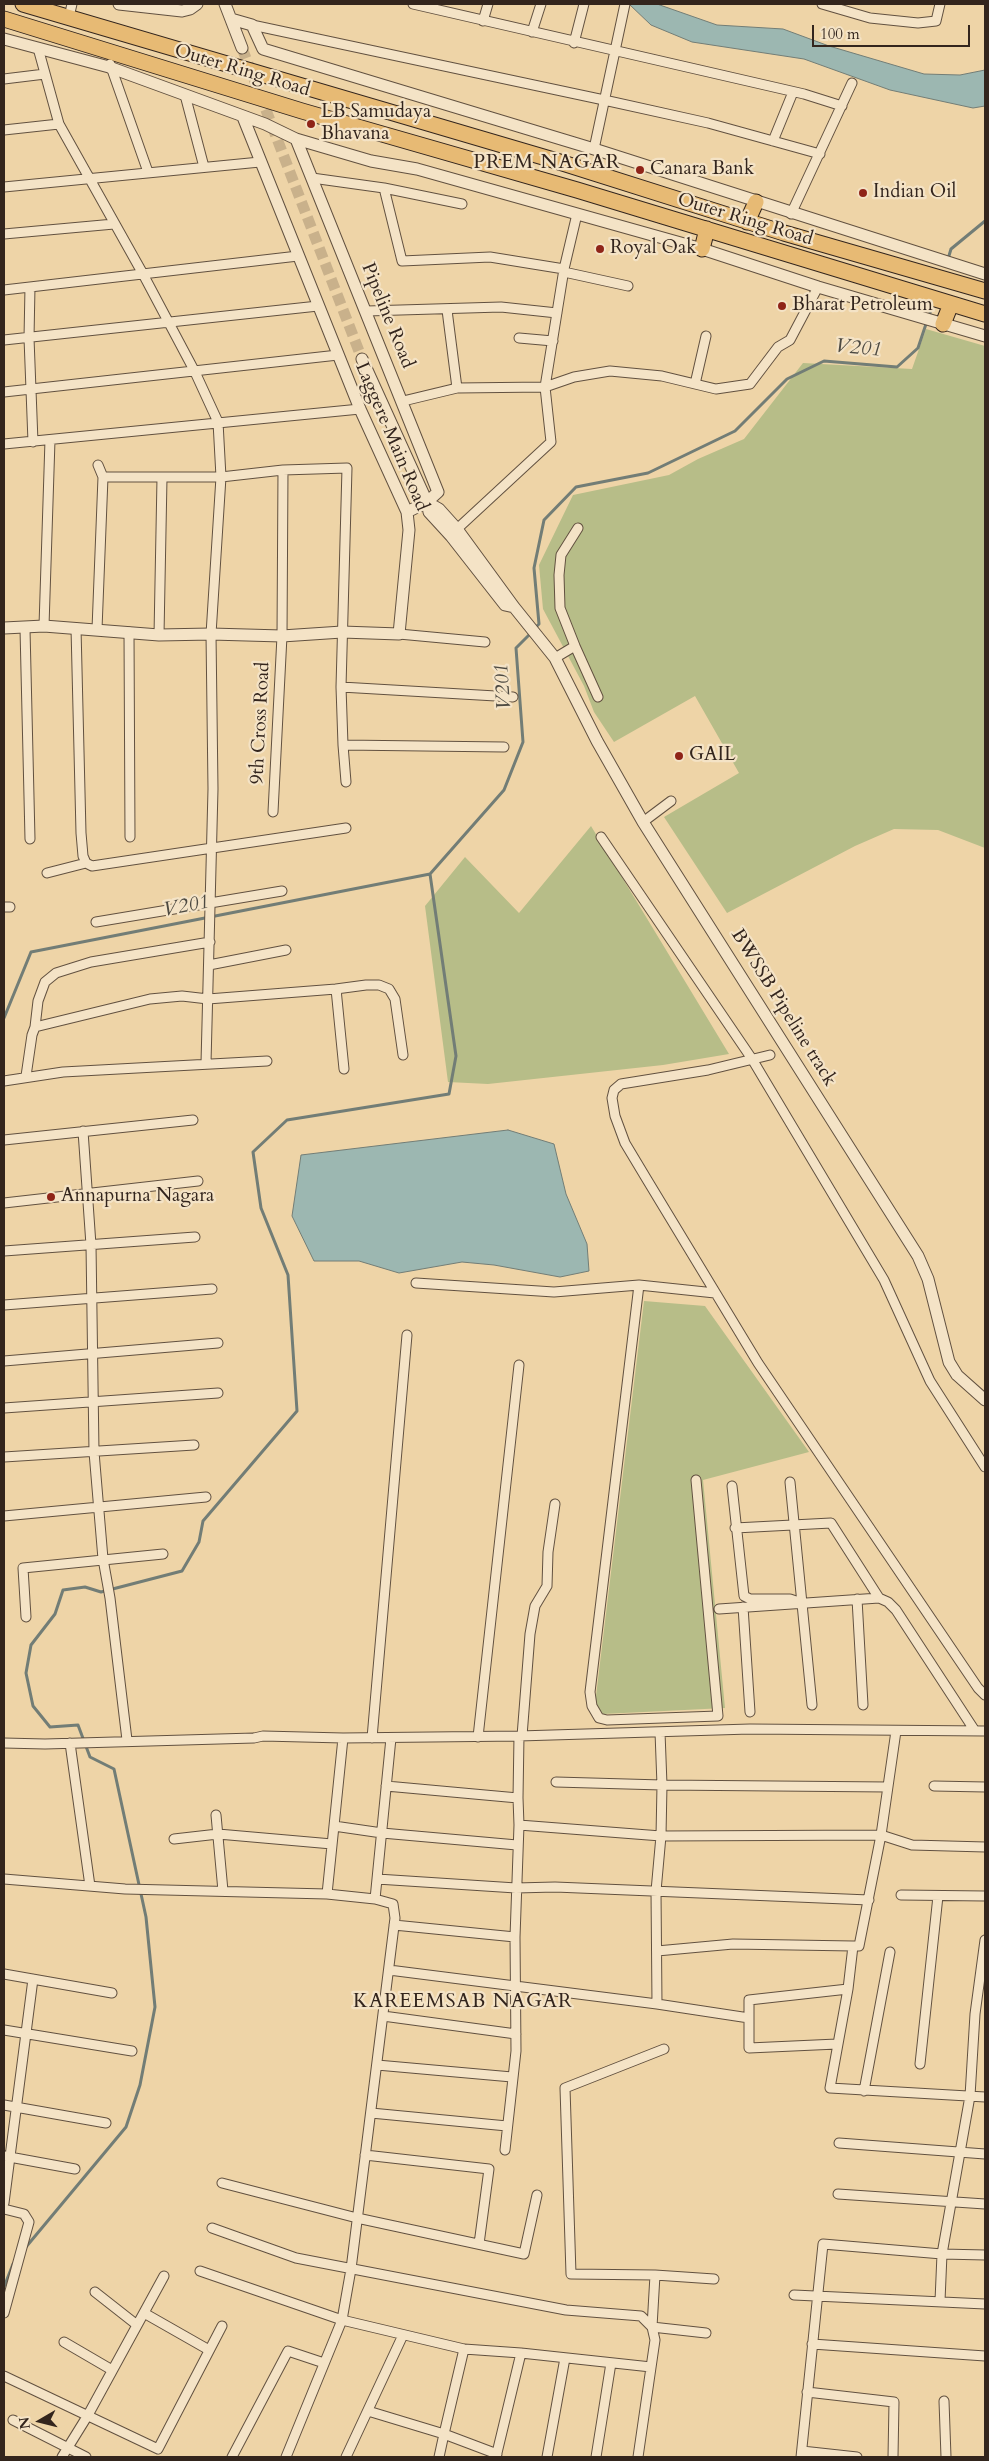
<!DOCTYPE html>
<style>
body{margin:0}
#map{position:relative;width:989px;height:2461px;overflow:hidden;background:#eed4a7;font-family:Cardo,serif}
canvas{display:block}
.frame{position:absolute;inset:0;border:5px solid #33251d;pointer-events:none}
.north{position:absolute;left:15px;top:2396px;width:50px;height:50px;-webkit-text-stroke:4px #f4e3c6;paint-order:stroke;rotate:262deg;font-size:14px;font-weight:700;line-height:20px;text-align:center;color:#33251d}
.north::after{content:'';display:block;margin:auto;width:18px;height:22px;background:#33251d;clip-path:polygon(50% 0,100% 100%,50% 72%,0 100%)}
.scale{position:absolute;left:812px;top:25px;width:158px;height:22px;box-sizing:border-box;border:2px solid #33251d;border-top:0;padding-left:6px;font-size:15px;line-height:18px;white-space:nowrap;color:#33251d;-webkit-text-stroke:4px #f4e3c6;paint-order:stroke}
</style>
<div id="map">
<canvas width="989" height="2461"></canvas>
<div class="frame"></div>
<div class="north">N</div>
<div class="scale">100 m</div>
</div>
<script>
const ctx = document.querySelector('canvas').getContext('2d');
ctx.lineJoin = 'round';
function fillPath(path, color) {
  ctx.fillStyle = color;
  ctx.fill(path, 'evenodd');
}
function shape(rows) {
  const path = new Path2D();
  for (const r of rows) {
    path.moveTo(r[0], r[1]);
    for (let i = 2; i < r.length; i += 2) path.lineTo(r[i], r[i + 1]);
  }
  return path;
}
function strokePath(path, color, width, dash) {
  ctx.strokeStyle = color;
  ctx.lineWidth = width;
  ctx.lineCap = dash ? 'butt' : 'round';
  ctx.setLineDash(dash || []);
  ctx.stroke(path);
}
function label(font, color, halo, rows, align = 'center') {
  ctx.font = font + ' Cardo,serif';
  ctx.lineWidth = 4.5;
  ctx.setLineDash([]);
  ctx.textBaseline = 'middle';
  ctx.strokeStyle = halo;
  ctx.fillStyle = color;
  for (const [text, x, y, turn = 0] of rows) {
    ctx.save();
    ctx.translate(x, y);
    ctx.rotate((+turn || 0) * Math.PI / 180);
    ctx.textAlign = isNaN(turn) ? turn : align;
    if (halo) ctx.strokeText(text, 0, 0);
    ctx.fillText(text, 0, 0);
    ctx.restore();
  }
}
fillPath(shape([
 [926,329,985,346,985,848,938,830,894,829,855,846,727,913,664,817,739,773,695,696,614,742,594,712,584,686,543,609,539,565,573,495,669,475,698,459,744,439,803,363,912,369],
 [591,826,729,1054,663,1065,488,1084,448,1082,425,906,465,857,519,913],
 [644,1301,705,1306,809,1452,703,1480,725,1708,603,1714,595,1704]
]), '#b7bd88');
const water = shape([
 [629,4,657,4,717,25,783,29,829,46,924,74,960,75,985,70,985,106,973,108,890,90,804,59,692,42,651,25,629,4],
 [508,1130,554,1144,566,1194,587,1244,589,1271,560,1277,494,1265,462,1262,399,1273,359,1261,314,1261,292,1216,301,1155,508,1130]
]);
fillPath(water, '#9cb7b1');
strokePath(water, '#727d76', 1);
strokePath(shape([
 [948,259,951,249,985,221],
 [929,316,933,303],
 [535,628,539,624,534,568,544,520,576,487,648,473,735,431,787,379,824,361,897,367,918,348,927,321],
 [4,1018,31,952,430,874,504,790,523,742,516,648,531,633],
 [26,2247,126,2127,140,2085,155,2007,146,1917,114,1769,90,1757,78,1725,50,1727,33,1706,26,1673,31,1645,55,1614,63,1590,85,1587,101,1592,182,1571,199,1542,203,1521,297,1411,288,1275,261,1208,253,1152,287,1120,449,1094,456,1056,430,874],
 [4,2287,13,2264]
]), '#727d76', 3);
strokePath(shape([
 [242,48,362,359]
]), '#c9b18b', 11, [11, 5.5]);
const minor = shape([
 [413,4,804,94,842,106],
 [822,4,870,18,918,23,936,21,940,4],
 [69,17,72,4],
 [483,21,488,4],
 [252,25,604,100,708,123,820,154],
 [532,32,541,4],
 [574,43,584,4],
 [38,48,59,124,143,274,195,372,218,422,221,477,211,634,213,789,206,1063],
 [110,64,148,172],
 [4,79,45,74],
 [185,95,204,167],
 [4,130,59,124],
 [773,141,793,92],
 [594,149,625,4],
 [312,178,384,188,402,261,490,257,564,269],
 [4,187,260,162],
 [384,188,462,204],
 [791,214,852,83],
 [4,234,114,224],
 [564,272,628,286],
 [30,287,29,338,33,442],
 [4,290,298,256],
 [447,310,457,388],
 [367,311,501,307,557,313],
 [519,338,553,341],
 [4,340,318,306],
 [695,384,706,336],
 [4,392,338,355],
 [403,401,457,388,545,387,574,377,610,371,662,376,716,389,750,384,778,347,790,340,818,287],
 [4,444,360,409],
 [103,477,221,477,283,470,347,468,341,687,343,745,504,747],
 [457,529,551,442,545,387,564,269,577,214],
 [44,626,50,440],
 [76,628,81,833,83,856,86,863,92,866,346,828],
 [25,629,30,839],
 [97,629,103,477,98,465],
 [129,632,130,837],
 [399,634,485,642],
 [159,635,162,478],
 [575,646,598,697],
 [555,658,575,646,560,608,559,575,561,555,578,528],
 [341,687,513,697],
 [343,745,346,782],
 [273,812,282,636,283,470],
 [643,822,671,801],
 [601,837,752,1059,884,1280,930,1381,985,1467],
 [47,873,86,863],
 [4,907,10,907],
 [96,922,282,891],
 [209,965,286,950],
 [336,989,366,985,379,985,389,989,395,999,403,1055],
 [35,1027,38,1001,45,982,56,973,91,962,210,942],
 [770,1055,708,1070,621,1084,614,1090,612,1098,615,1116,625,1143,646,1178,758,1363,978,1688,985,1695],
 [26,1076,32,1035,35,1027,150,999,182,996,208,999,336,989,344,1069],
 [4,1081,63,1072,267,1061],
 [83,1131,91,1245,94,1452,103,1559,110,1598,127,1740],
 [4,1140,193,1120],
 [4,1203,198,1181],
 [4,1251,195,1237],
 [416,1283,554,1292,639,1285,590,1692,592,1706,599,1718,607,1720,718,1716,696,1480],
 [639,1285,715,1293],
 [4,1305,212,1289],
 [4,1361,218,1343],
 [4,1408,218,1393],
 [4,1457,194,1445],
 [790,1482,812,1705],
 [732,1486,744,1596,750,1599,790,1599,802,1603],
 [4,1516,206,1497],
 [735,1528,831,1523,879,1598,888,1602,896,1610,975,1731],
 [857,1599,863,1705],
 [743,1607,750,1712],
 [719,1609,879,1598],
 [26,1617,23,1568,163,1554],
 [896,1731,881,1835,859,1946,853,1946,848,1989,830,2088,985,2097],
 [522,1736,530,1634,535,1606,547,1586,548,1552,555,1504],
 [478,1737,519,1365],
 [372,1738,407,1335],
 [4,1743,45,1744,254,1738,263,1736,343,1738],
 [70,1743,90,1886],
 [556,1782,662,1785,660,1732],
 [386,1786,518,1798,519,1736],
 [934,1786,985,1787],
 [216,1815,223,1891],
 [519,1825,661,1836,881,1835,912,1845,985,1847],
 [334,1826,382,1833,517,1845],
 [174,1839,218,1834,332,1844],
 [4,1879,125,1889,327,1894,343,1738,519,1736,750,1729,985,1731],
 [377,1879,516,1888,555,1887,869,1900],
 [327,1894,375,1899,391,1738],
 [901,1895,985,1896],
 [394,1925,515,1937],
 [657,1951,733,1944,853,1946],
 [389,1970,657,2004,656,1891,661,1836,662,1785,888,1787],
 [4,1974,112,1993],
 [657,2004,749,2018],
 [383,2016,516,2034],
 [4,2030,132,2051],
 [837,2044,749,2048,749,2000,848,1989],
 [664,2049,565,2088,571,2274,655,2275,652,2327,706,2333],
 [920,2064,938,1896],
 [377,2065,512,2077],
 [864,2091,890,1952],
 [4,2105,106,2123],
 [371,2113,507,2126],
 [839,2143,985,2154],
 [505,2150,516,2051,515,1937,519,1825,518,1798],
 [365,2155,489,2169,479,2244],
 [4,2156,75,2169],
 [222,2183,357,2218,524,2254,537,2195],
 [838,2194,985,2204],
 [4,2203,33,1979],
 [4,2209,24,2214,29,2222,4,2313],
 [212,2228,296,2258,566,2310,641,2316,652,2327,655,2340,638,2457],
 [200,2271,342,2320,464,2349,521,2353,651,2367],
 [655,2275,714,2279],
 [95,2292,137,2325],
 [794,2295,985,2304],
 [940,2301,942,2254,970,2096,975,2014,985,1940],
 [144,2313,209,2350],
 [64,2342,112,2370],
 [812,2344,985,2356],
 [464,2349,444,2434,497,2454],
 [4,2376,158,2449,222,2326],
 [807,2392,894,2402,893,2457],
 [944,2401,946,2457],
 [368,2411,444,2434,439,2457],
 [13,2420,86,2457],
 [802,2451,857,2457],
 [62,2457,88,2415,164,2276],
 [232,2457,288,2351,324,2363],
 [286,2457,342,2320,351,2269,395,1918,393,1904,375,1899],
 [346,2457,403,2335],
 [496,2457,521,2353],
 [547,2457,565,2358],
 [596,2457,611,2363],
 [801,2457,823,2244,942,2254,985,2255]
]);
const tertiary = shape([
 [119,4,182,11,190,9,197,4],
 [225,4,242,48],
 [231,19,252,25,263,49,594,149,985,274],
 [4,39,109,67,265,124,296,139,371,161,417,169,702,249,818,287,985,336],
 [296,139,438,492,427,502,407,512],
 [362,359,427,502,429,512,451,536,505,605,514,607,457,529,439,509,427,502],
 [514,607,555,658,597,741,643,822,918,1256,928,1279,949,1362,957,1375,985,1400],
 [4,628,44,626,159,635,211,634,282,636,342,632,399,634,409,530,407,512,360,409,243,117]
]);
const trunk = shape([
 [23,4,550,159,784,233,985,291],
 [4,19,302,111,577,190,985,314],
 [747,222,756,202],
 [702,249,707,229],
 [943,324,951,304]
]);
strokePath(minor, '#625140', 11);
strokePath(tertiary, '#625140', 13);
strokePath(trunk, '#33251d', 17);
strokePath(minor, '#f4e3c6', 9);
strokePath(tertiary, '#f4e3c6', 11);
strokePath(trunk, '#e7ba74', 15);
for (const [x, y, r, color] of [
 [311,124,5,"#8f2418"],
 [640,170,5,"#8f2418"],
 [863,193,5,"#8f2418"],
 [600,249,5,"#8f2418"],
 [782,306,5,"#8f2418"],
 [679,756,5,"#8f2418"],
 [51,1197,5,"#8f2418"]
]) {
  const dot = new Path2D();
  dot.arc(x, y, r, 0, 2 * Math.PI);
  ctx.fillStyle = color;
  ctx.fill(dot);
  strokePath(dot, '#f4e3c6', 2);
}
label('19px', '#33251d', '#f4e3c6', [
 ["Outer Ring Road",242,71,17],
 ["Outer Ring Road",745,220,17],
 ["Pipeline Road",387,316,68],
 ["Laggere Main Road",391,437,67],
 ["9th Cross Road",261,723,-87],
 ["BWSSB Pipeline track",783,1008,58]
]);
label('19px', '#33251d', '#f4e3c6', [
 ["LB Samudaya",321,113],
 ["Bhavana",321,135],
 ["Canara Bank",650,170],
 ["Indian Oil",873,193],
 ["Royal Oak",610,249],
 ["Bharat Petroleum",792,306],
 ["GAIL",689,756],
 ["Annapurna Nagara",61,1197]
], 'left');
ctx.letterSpacing = '1px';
label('20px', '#33251d', '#f4e3c6', [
 ["PREM NAGAR",547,163],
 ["KAREEMSAB NAGAR",463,2002]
]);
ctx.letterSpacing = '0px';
label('italic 20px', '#4d4a42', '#f4e3c6', [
 ["V201",858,349,5],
 ["V201",504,687,-94],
 ["V201",186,907,-11]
]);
</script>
